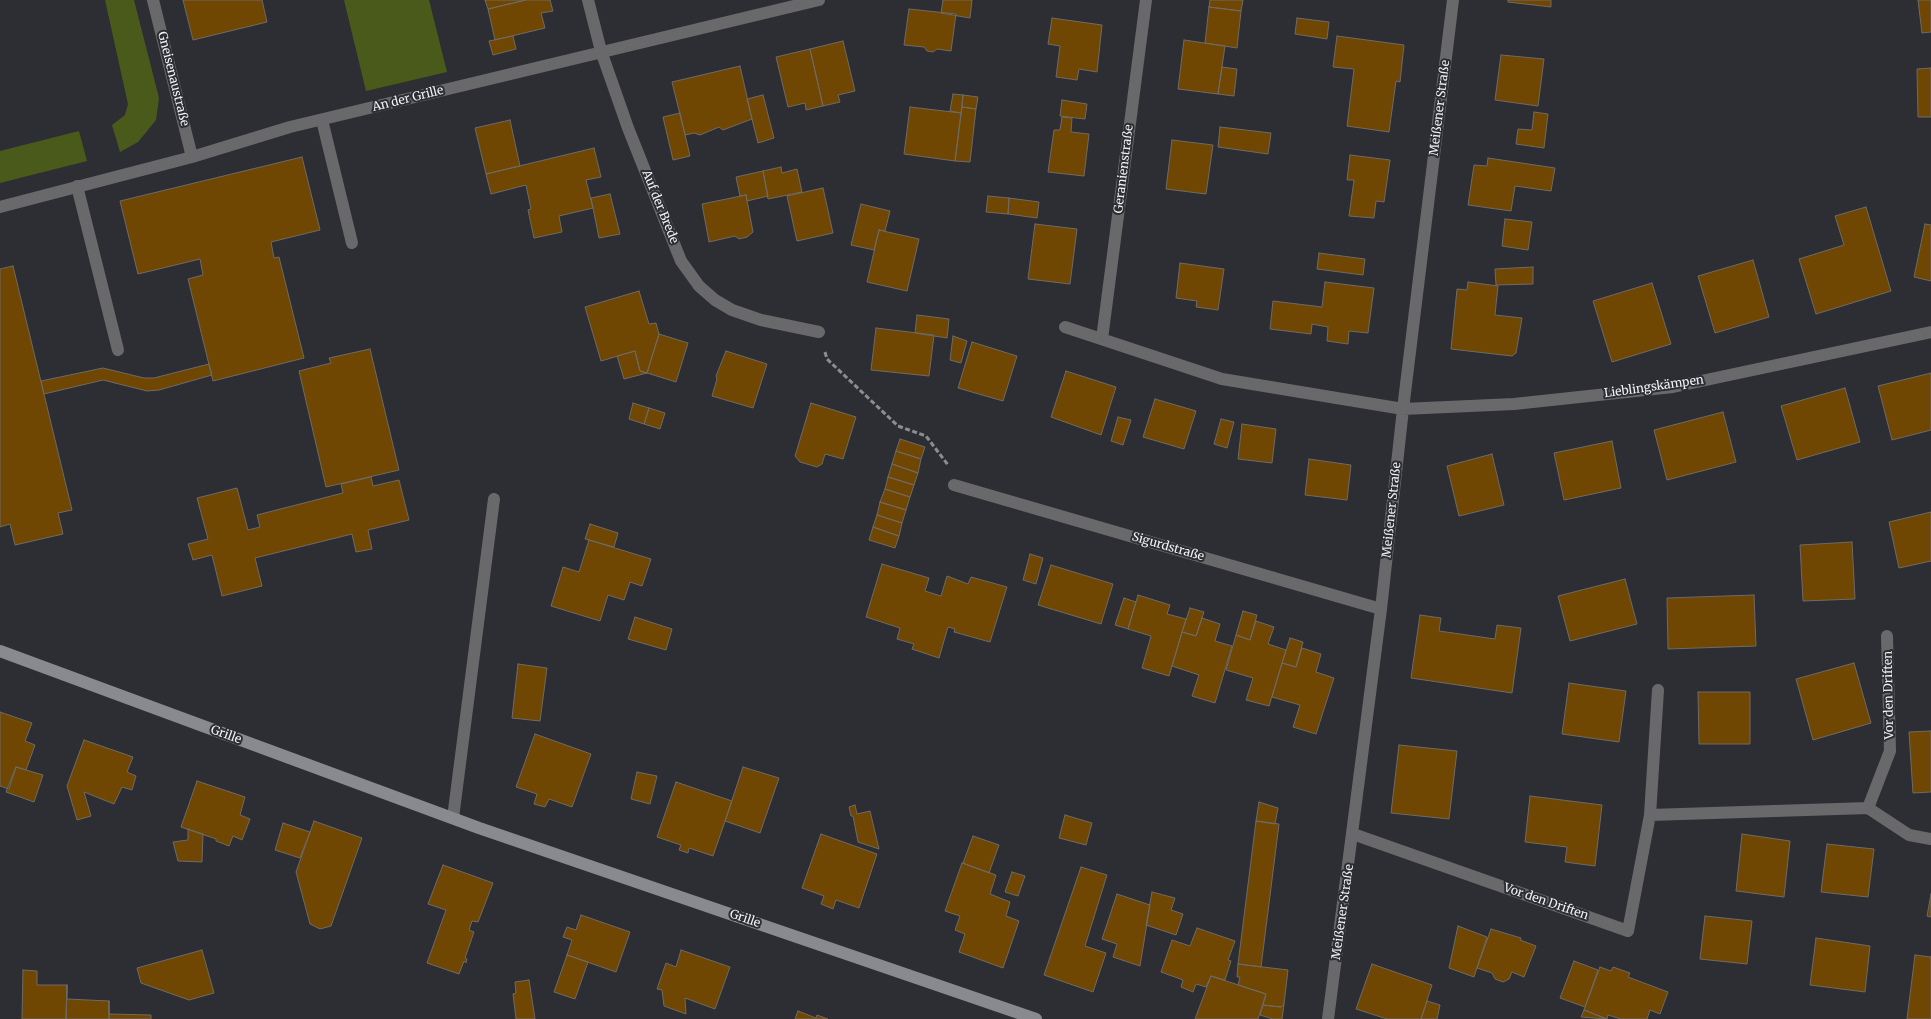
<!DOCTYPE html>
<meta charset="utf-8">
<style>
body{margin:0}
canvas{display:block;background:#2c2e33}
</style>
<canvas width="1931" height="1019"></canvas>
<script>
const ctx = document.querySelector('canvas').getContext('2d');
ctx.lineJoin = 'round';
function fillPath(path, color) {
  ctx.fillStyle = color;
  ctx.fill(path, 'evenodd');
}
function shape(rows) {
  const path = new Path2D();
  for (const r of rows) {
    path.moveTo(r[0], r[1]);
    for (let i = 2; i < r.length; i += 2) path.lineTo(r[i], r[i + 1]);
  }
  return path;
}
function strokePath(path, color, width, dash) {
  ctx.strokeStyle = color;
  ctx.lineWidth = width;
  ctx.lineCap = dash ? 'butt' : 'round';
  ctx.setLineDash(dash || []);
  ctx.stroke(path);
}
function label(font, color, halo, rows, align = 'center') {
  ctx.font = font + ' Merriweather,serif';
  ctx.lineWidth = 4;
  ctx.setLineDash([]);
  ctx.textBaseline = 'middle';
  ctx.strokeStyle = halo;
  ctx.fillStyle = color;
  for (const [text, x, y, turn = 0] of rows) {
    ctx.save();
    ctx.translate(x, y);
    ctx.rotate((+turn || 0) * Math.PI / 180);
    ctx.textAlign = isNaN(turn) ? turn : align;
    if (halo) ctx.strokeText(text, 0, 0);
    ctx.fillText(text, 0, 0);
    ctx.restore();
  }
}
fillPath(shape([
 [105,0,134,0,159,98,156,120,138,142,120,152,112,125,125,115,128,104],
 [344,0,429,0,447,72,366,91],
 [79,131,87,161,0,183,0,151]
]), '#4a5a1a');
const building = shape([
 [183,0,262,0,267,22,193,40,183,0],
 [485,0,526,0,488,9,485,0],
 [526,0,550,0,553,11,541,13,545,28,495,40,488,9,526,0],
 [943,0,972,0,970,18,941,13,943,0],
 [1210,0,1243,0,1241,11,1209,7,1210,0],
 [1508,0,1551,0,1551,7,1508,2,1508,0],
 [1918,0,1931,0,1931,32,1922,33,1918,0],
 [1209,7,1241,11,1237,48,1205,43,1209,7],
 [909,9,956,14,951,51,937,49,933,52,927,51,924,47,904,45,909,9],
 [1052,18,1102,25,1097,72,1079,69,1077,80,1056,77,1060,46,1048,44,1052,18],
 [1297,18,1329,22,1327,39,1295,34,1297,18],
 [513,36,516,49,493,55,489,41,513,36],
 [1337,36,1404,45,1400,82,1396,81,1389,132,1347,126,1354,69,1333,67,1337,36],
 [1184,40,1225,46,1218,94,1178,89,1184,40],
 [843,41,855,91,838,95,840,102,823,106,810,49,843,41],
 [810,49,823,106,806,110,805,103,788,107,776,57,810,49],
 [1501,55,1544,59,1538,106,1495,100,1501,55],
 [740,66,752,119,723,130,719,127,700,135,694,133,685,135,672,82,740,66],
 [1222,67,1237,69,1234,96,1218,94,1222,67],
 [1931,68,1931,117,1918,117,1917,69,1931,68],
 [953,94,963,95,961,113,950,111,953,94],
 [763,95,774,138,758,143,747,99,763,95],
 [963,95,978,97,976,109,962,107,963,95],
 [1062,100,1087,104,1085,119,1060,116,1062,100],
 [910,107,961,113,955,161,904,154,910,107],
 [962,107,976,109,970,162,955,161,962,107],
 [1534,112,1548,114,1544,148,1516,144,1518,129,1532,130,1534,112],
 [680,113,690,156,673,160,663,117,680,113],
 [1062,117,1072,118,1071,132,1089,134,1084,176,1048,172,1054,130,1060,130,1062,117],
 [510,120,520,166,486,174,475,128,510,120],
 [1220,127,1271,133,1268,154,1218,147,1220,127],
 [1172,140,1213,145,1206,194,1166,189,1172,140],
 [594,148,601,177,586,180,593,208,559,216,562,232,534,238,528,210,531,209,526,185,491,194,486,174,594,148],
 [1350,155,1390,160,1384,202,1376,201,1374,218,1349,216,1354,180,1347,180,1350,155],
 [302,157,320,230,271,242,274,258,279,257,304,358,213,381,188,279,203,275,200,259,138,274,120,201,302,157],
 [1488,158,1555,168,1551,191,1515,186,1511,211,1468,205,1474,165,1487,166,1488,158],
 [781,167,782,173,797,169,802,192,768,199,763,171,781,167],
 [763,171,768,196,747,201,746,195,740,196,736,177,763,171],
 [823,188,833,233,797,241,787,196,823,188],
 [610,194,620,234,599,238,591,198,610,194],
 [746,195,753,232,747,237,739,239,735,236,709,242,702,204,746,195],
 [988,196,1009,198,1008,214,986,212,988,196],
 [1009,198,1039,202,1037,218,1008,214,1009,198],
 [861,204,890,211,885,231,879,230,874,250,851,245,861,204],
 [1866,207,1891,291,1816,314,1799,259,1844,245,1835,216,1866,207],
 [1505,219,1532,222,1528,250,1502,246,1505,219],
 [1035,224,1077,229,1070,284,1028,279,1035,224],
 [1925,224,1931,225,1931,281,1914,277,1925,224],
 [879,230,919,239,907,291,867,282,879,230],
 [1319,253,1365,259,1363,275,1317,269,1319,253],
 [1753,260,1769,317,1715,333,1698,276,1753,260],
 [1180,263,1224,269,1218,310,1196,307,1197,301,1176,298,1180,263],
 [13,266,72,510,58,513,63,534,15,545,10,524,0,527,0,269,13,266],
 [1533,267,1533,284,1496,285,1495,269,1533,267],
 [1325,282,1374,288,1368,333,1349,331,1348,344,1327,341,1328,327,1312,324,1311,334,1270,329,1273,301,1322,307,1325,282],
 [1468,282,1498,286,1495,315,1522,318,1516,353,1512,356,1451,349,1457,289,1467,290,1468,282],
 [1652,283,1671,344,1612,362,1593,301,1652,283],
 [639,291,649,324,656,323,659,334,647,373,640,371,635,351,601,361,585,307,639,291],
 [917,315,949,319,947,338,915,333,917,315],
 [876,328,934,335,929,376,871,370,876,328],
 [659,334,688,343,676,382,647,373,659,334],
 [953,336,967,341,961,363,950,360,953,336],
 [972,342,1017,356,1003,401,958,388,972,342],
 [370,349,399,470,326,487,299,371,331,363,329,358,370,349],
 [635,351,640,371,647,373,624,379,617,356,635,351],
 [726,351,767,364,753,408,712,396,717,379,716,376,726,351],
 [209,364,212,375,159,390,147,391,103,380,44,394,41,381,103,368,144,378,154,378,209,364],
 [1066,371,1116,387,1101,435,1051,417,1066,371],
 [1931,373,1931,430,1892,440,1878,386,1931,373],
 [1845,388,1860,442,1797,460,1781,406,1845,388],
 [1155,399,1196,411,1184,449,1143,437,1155,399],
 [633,403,649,408,644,424,629,419,633,403],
 [811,403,856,417,843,459,825,454,822,464,817,467,800,462,795,456,811,403],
 [649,408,665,413,660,429,644,424,649,408],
 [1723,412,1736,462,1667,480,1654,430,1723,412],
 [1118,417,1131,420,1123,445,1111,441,1118,417],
 [1221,419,1234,422,1227,448,1214,444,1221,419],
 [1242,424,1276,429,1272,463,1238,459,1242,424],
 [900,439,925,447,921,459,896,451,900,439],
 [1612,441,1621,488,1564,500,1554,453,1612,441],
 [896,451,921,459,918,473,892,464,896,451],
 [1492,454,1504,505,1459,516,1447,466,1492,454],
 [1309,459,1351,465,1347,500,1305,495,1309,459],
 [892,464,918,473,914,485,888,477,892,464],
 [371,477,373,486,399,480,409,520,368,530,372,549,356,552,352,534,255,558,262,586,222,596,212,555,193,560,188,544,208,539,197,498,237,488,248,530,260,527,257,515,343,493,341,484,371,477],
 [888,477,914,485,910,497,885,489,888,477],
 [885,489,910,497,906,510,880,502,885,489],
 [880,502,906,510,902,523,877,515,880,502],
 [1931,512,1931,561,1899,568,1889,522,1931,512],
 [877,515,902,523,899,536,873,527,877,515],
 [590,524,618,533,614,547,585,539,590,524],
 [873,527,899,536,895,548,869,540,873,527],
 [589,540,651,559,642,586,630,582,624,600,608,595,600,621,551,606,563,567,579,572,589,540],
 [1852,542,1855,599,1803,601,1800,545,1852,542],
 [1030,554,1043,558,1036,584,1023,580,1030,554],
 [882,564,929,578,925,591,941,596,947,576,968,584,971,577,1007,587,990,642,954,632,955,629,948,627,939,658,912,649,914,644,897,639,900,628,866,617,882,564],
 [1051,565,1113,584,1101,624,1038,605,1051,565],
 [1625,579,1637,624,1570,641,1558,596,1625,579],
 [1138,595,1170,605,1167,614,1186,619,1169,676,1142,668,1151,636,1128,629,1138,595],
 [1754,595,1756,646,1668,649,1667,598,1754,595],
 [1124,598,1136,602,1128,629,1115,625,1124,598],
 [1190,608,1204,612,1196,636,1182,632,1190,608],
 [1243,611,1257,615,1250,640,1236,635,1243,611],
 [1420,615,1441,618,1439,631,1495,639,1497,625,1521,628,1512,693,1411,678,1420,615],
 [635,617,672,629,666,650,628,639,635,617],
 [1202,618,1220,624,1215,641,1232,646,1215,703,1192,696,1199,675,1172,666,1182,632,1196,636,1202,618],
 [1256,621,1274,627,1268,644,1286,650,1269,706,1246,700,1253,678,1226,670,1236,635,1250,640,1256,621],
 [1290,638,1303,642,1296,667,1282,663,1290,638],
 [1302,648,1321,654,1316,672,1334,678,1316,734,1293,727,1300,705,1272,697,1282,663,1296,667,1302,648],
 [1854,663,1871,723,1813,740,1796,679,1854,663],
 [518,664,547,668,540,721,512,718,518,664],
 [1569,683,1626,691,1619,742,1562,734,1569,683],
 [1698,692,1750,692,1750,744,1699,744,1698,692],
 [0,712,32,723,25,741,35,745,26,770,16,767,9,789,0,786,0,712],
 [1931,731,1931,792,1913,793,1909,732,1931,731],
 [535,734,591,754,572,807,549,799,545,807,534,804,537,794,516,787,535,734],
 [84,740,133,757,127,772,136,776,132,790,122,787,114,804,84,792,91,816,77,820,67,786,84,740],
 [1399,745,1457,751,1449,819,1391,813,1399,745],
 [16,767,43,775,34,802,6,792,16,767],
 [743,767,779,778,760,833,725,821,743,767],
 [637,772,657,776,650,804,631,799,637,772],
 [197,781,245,797,240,815,250,819,242,840,233,836,229,846,216,841,216,839,181,827,197,781],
 [676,782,732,801,713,856,689,848,688,853,679,850,681,845,657,837,676,782],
 [1530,796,1602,805,1595,866,1565,862,1567,847,1525,842,1530,796],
 [1259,802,1278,808,1275,824,1256,821,1259,802],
 [855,805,857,814,870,811,879,849,858,842,853,816,851,816,849,807,855,805],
 [1065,815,1092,823,1086,845,1059,838,1065,815],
 [314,821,362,838,331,926,320,929,310,924,296,872,314,821],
 [1256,821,1279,824,1261,967,1238,964,1256,821],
 [283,823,310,832,300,858,275,850,283,823],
 [188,829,203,834,202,862,178,861,173,842,188,840,188,829],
 [821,834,877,854,859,908,836,900,833,909,821,904,824,896,802,888,821,834],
 [1742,834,1790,841,1784,897,1736,891,1742,834],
 [973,836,999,845,989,873,963,863,973,836],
 [1827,844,1874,849,1868,897,1821,892,1827,844],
 [962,863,996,875,990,894,1010,902,1006,916,1019,921,1003,968,959,952,965,934,955,930,960,916,945,911,962,863],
 [443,865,493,883,478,922,472,921,469,930,474,932,465,958,467,959,466,963,464,961,459,974,427,963,446,910,428,904,443,865],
 [1081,867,1107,875,1085,946,1106,953,1093,992,1044,975,1081,867],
 [1012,872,1025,876,1018,896,1005,892,1012,872],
 [1152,892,1175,898,1171,910,1183,914,1176,935,1146,925,1152,892],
 [1117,894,1150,905,1140,966,1113,957,1117,944,1102,939,1117,894],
 [1931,894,1931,917,1927,916,1931,894],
 [581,915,630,932,616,972,567,955,572,940,563,937,567,927,576,930,581,915],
 [1705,916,1752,921,1747,964,1700,959,1705,916],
 [1458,926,1487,937,1474,977,1449,968,1458,926],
 [1197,928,1235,941,1228,960,1231,961,1225,980,1211,976,1206,987,1196,984,1193,992,1181,987,1183,980,1161,972,1172,940,1190,946,1197,928],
 [1491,929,1521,938,1520,940,1536,946,1524,977,1512,972,1509,979,1503,982,1495,979,1492,973,1477,968,1491,929],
 [1816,938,1870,946,1865,992,1810,985,1816,938],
 [202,950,214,993,189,1000,141,983,137,968,202,950],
 [681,950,730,967,715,1009,685,998,686,1014,664,1006,662,990,657,989,666,963,676,967,681,950],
 [567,955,588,962,575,999,554,992,567,955],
 [1915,955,1931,957,1931,1019,1907,1019,1915,955],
 [1574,961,1598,970,1585,1007,1560,998,1574,961],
 [1238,964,1288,970,1284,1004,1281,1007,1263,1005,1266,994,1238,985,1240,977,1237,977,1238,964],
 [1372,964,1432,985,1421,1019,1387,1019,1356,1009,1372,964],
 [1600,967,1611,971,1613,967,1630,973,1628,977,1668,992,1660,1014,1650,1010,1647,1019,1621,1019,1608,1015,1607,1019,1584,1010,1600,967],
 [23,970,37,971,37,985,67,985,66,1019,22,1019,23,970],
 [1211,976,1266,994,1258,1019,1195,1019,1211,976],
 [529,980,535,1019,516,1019,513,994,516,993,515,982,529,980],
 [67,985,67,999,109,1001,109,1019,66,1019,67,985],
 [109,1001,109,1014,151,1015,151,1019,109,1019,109,1001],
 [1427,1001,1440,1005,1437,1019,1421,1019,1427,1001],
 [1284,1004,1282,1019,1273,1019,1260,1015,1263,1005,1281,1007,1284,1004],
 [1584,1010,1607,1019,1581,1017,1584,1010],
 [798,1011,816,1018,817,1015,828,1019,795,1019,798,1011]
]);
fillPath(building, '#704702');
strokePath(building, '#6e6a65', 1);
strokePath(shape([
 [825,352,827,359,898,426,926,436,948,465]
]), '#8c8d92', 3, [5, 2.5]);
strokePath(shape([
 [322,120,352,243],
 [77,186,118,350]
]), '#69696c', 12);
strokePath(shape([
 [153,0,192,157],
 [588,0,601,51,628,128,681,261,699,286,715,300,732,310,761,320,819,332],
 [0,207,192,157,290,127,819,0],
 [1065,327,1222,379,1403,409,1514,404,1673,387,1931,332],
 [1102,339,1146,0],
 [954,485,1381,609],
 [1868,808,1890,751,1887,636],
 [1650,815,1868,808,1909,835,1931,839],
 [453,818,494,499],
 [1353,834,1628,931,1650,815,1658,690],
 [1328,1019,1381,609,1403,409,1453,0]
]), '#69696c', 12);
strokePath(shape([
 [0,651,479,828,1036,1019]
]), '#898a8e', 12);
label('12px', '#f0f1f5', '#2c2e33', [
 ["Gneisenaustraße",173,79,76],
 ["An der Grille",408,99,-14],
 ["Meißener Straße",1440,108,-83],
 ["Geranienstraße",1124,169,-83],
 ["Auf der Brede",660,207,68],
 ["Lieblingskämpen",1654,387,-8],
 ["Meißener Straße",1392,510,-84],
 ["Sigurdstraße",1168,547,16],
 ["Vor den Driften",1889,695,-91],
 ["Grille",226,735,20],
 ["Vor den Driften",1546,902,19],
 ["Meißener Straße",1343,912,-82],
 ["Grille",745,919,19]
]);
</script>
